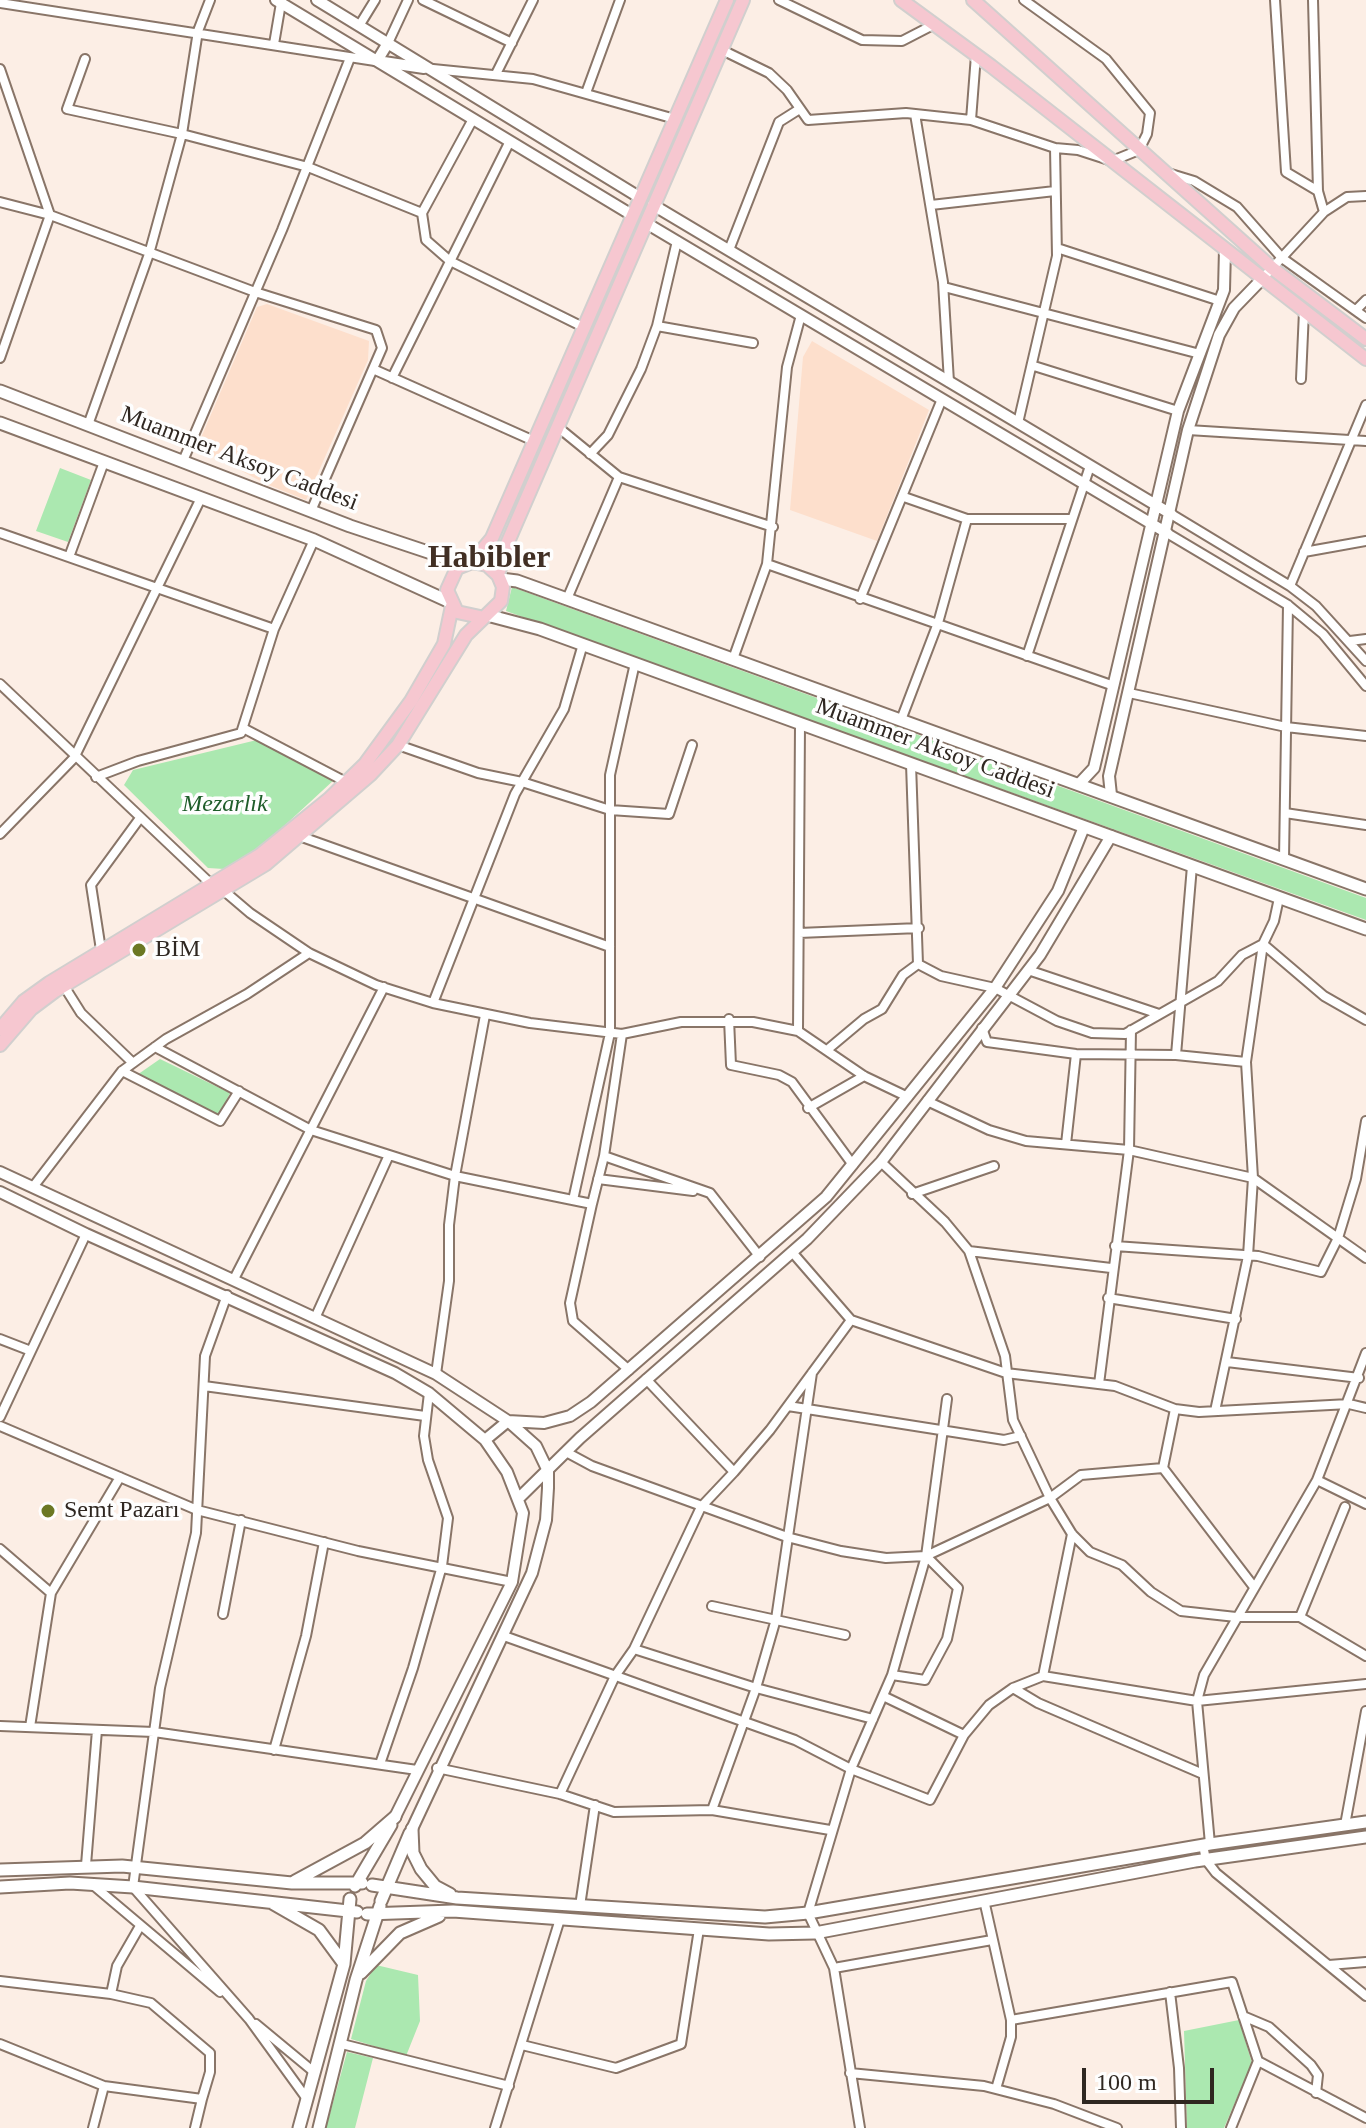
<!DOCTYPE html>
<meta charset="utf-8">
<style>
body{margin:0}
#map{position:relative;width:1366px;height:2128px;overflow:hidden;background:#fceee5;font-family:Georgia,serif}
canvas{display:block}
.scale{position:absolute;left:1082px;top:2068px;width:132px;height:36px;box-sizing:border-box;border:4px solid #2f2721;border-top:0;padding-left:10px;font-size:24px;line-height:28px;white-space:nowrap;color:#2f2721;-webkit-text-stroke:6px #fefefe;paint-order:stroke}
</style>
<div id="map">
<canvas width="1366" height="2128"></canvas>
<div class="scale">100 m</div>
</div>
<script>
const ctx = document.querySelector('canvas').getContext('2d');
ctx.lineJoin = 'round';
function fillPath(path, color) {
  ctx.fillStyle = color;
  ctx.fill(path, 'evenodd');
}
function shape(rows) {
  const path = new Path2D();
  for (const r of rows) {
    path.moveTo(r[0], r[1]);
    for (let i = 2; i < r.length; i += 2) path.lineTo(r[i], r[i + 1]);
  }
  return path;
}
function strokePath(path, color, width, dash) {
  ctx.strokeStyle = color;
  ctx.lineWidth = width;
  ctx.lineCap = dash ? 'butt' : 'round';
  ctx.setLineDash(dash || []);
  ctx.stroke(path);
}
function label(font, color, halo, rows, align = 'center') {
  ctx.font = font + ' Georgia,serif';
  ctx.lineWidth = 7;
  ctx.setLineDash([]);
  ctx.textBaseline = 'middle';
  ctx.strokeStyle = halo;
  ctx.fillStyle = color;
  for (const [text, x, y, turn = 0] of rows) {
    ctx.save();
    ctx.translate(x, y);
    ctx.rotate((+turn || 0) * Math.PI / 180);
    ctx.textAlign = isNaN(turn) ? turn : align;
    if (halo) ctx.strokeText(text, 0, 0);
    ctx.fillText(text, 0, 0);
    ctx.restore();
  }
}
fillPath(shape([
 [267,304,369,341,368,360,306,500,266,484,197,447,257,307],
 [812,341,929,410,877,541,790,510,803,357]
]), '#fddfcc');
fillPath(shape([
 [60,468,91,480,68,542,36,531],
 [512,587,1366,898,1366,920,506,611],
 [261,739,335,779,257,851,224,869,208,868,124,785,133,770],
 [160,1059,230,1093,218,1118,137,1075],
 [376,1965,418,1975,420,2021,406,2056,351,2039,366,1981],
 [1239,2020,1252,2063,1224,2128,1187,2128,1184,2031],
 [347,2052,373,2058,355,2128,326,2128]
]), '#abe8b0');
const minor = shape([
 [423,0,512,43],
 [779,0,862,40,902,41,933,25],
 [1275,0,1286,172,1318,191],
 [0,3,375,61],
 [359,26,375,0],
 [388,43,408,0],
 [274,44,281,3],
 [722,50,769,73,787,90,808,120,906,113,971,120,1055,148,1078,150,1112,161,1139,150,1147,134,1150,113,1106,59,1024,0],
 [85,59,67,109,182,134,308,167,422,213],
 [0,69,50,215,0,358],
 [433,69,533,79,675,119],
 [496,74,533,0],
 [586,93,620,0],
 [915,114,943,282,949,382],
 [473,119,422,213,426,240,450,261,583,327],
 [971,120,976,55],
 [1171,174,1194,181,1237,207,1282,258,1366,318],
 [0,202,50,215,255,292,376,330,382,348,311,511],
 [931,205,1055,191],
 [1324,212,1347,197,1366,196],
 [1057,248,1220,301],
 [729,250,779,122,798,110],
 [1262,279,1324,212,1318,191,1313,0],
 [944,287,1200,354],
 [1356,310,1366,300],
 [657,326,753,343],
 [1034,366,1178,411],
 [373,369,534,441],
 [392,378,510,141],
 [1301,379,1304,311],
 [1018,423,1057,256,1055,148],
 [88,425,149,254,182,134,198,31,210,0],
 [559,428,619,477,773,527],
 [1188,430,1366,441],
 [590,454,608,435,641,369,657,326,677,241],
 [183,461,282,230,350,58],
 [904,497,967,519,1072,519],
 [1171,514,1290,586,1316,606,1366,661],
 [0,533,274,629],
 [1167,533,1288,605,1323,634,1366,686],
 [1304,552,1366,541],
 [69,557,104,462],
 [767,564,1114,686],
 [1290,586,1366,405],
 [567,599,619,477],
 [860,599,942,399],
 [1350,641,1366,639],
 [1027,656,1090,466],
 [733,659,767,564,787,367,801,315],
 [0,684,211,884],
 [1129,693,1286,727,1366,736],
 [901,720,938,623,967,519],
 [243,728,346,782],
 [398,745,478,773,522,782,610,810,669,814,692,745],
 [911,764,918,964,941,976,995,988,1057,1021,1092,1033,1125,1034,1218,981,1242,955,1263,944,1274,921,1279,898],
 [96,777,138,761,241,733,274,629,314,540],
 [1285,813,1366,825],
 [0,834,74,758,201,498],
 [302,837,610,947],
 [1284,859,1288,605],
 [1192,866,1176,1055,1246,1062],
 [223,890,250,913,309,953,376,985,433,1003,530,1023,622,1034,681,1022,753,1022,798,1031,864,1076,908,1097],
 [799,933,919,928],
 [101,950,91,885,140,818],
 [1028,970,1159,1014],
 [64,986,81,1013,133,1063],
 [433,1003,515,794,564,709,583,644],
 [729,1019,731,1065,779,1075,792,1082,853,1165],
 [982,1028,987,1042,1076,1054,1176,1055],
 [798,1031,800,724],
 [155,1047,311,1130,455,1176,592,1204,570,1303,573,1321,629,1370],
 [827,1050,864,1019,882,1009,903,975,918,964],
 [122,1071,220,1121,239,1091],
 [927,1101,989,1130,1026,1141,1129,1150,1253,1178,1366,1258],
 [808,1108,864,1076],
 [1066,1144,1076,1054],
 [604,1156,710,1193,760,1257],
 [881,1162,945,1222,969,1251,1005,1356,1013,1420,1050,1498,1072,1534,1090,1552,1122,1565,1151,1592,1181,1611,1236,1617,1300,1617,1366,1656],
 [598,1179,693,1191],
 [33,1187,122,1071,166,1039,247,994,309,953],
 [912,1194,994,1166],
 [573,1200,610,1033,610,775,635,663],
 [592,1204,604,1156,622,1034],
 [1115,1246,1258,1256,1321,1272,1338,1238,1356,1179,1366,1121],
 [969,1251,1111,1268],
 [792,1252,851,1320,1006,1373,1115,1386,1175,1409,1199,1412,1349,1404,1366,1408],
 [234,1279,384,987],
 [227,1295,205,1356,196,1533,160,1688,133,1887,249,2019,307,2099],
 [1108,1298,1236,1319],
 [316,1316,389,1155],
 [0,1339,31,1351],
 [1227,1362,1359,1378],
 [436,1374,449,1281,449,1225,455,1176,485,1015],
 [1099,1384,1129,1150,1131,1030],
 [204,1386,425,1416],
 [788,1406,1004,1440,1021,1436],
 [1215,1411,1248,1256,1253,1178,1246,1062,1263,944,1324,996,1366,1020],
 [0,1417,86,1234],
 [0,1426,197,1510,358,1551,512,1582],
 [566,1452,592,1466,787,1537,841,1551,886,1558,926,1556,947,1399],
 [1163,1468,1254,1587],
 [734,1472,770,1430,851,1320],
 [1317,1480,1366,1504],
 [0,1549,51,1593],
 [926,1556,892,1675,851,1769,930,1800,964,1735,989,1705,1013,1688,1043,1676,1197,1701,1366,1684],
 [926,1556,1050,1498,1081,1475,1163,1468,1175,1409],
 [712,1606,845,1635],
 [223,1614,241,1520],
 [1300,1617,1345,1507],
 [504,1636,795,1740,851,1769,808,1913,834,1968,860,2128],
 [634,1649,756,1688,873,1719],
 [892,1675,925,1680,947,1639,958,1588,926,1556],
 [1043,1676,1072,1534],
 [1013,1688,1038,1703,1203,1774],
 [883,1696,964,1735],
 [0,1726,154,1732,417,1770],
 [30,1727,51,1593,120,1477],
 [274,1750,306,1636,324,1542],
 [380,1764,413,1668,442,1566,448,1518,428,1460,424,1436,429,1393],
 [437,1768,560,1794,614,1812,712,1810,830,1830],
 [560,1794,615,1676,634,1649,701,1507,734,1472,646,1379],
 [712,1810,756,1688,776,1619,812,1373],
 [1345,1825,1366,1711],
 [1210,1844,1197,1701,1204,1675,1317,1480,1366,1353],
 [1203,1845,1206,1860,1216,1873,1366,1996],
 [86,1865,97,1730],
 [93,1885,220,1992],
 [984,1900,1011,2020,1011,2037,996,2089],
 [580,1906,595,1805],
 [1329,1965,1366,1962],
 [834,1968,992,1940],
 [0,1981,111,1994,151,2003,210,2053,210,2072,202,2099],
 [1170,1992,1179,2068,1181,2128],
 [111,1994,117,1966,140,1926],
 [1243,2016,1269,2027,1311,2065,1318,2075,1316,2093],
 [1011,2020,1232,1982,1258,2061,1231,2128],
 [256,2024,314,2072],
 [0,2044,104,2086,202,2099,195,2128],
 [342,2044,509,2086],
 [522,2045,616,2068,681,2044,699,1929],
 [1258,2061,1366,2118],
 [850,2073,984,2086,1054,2104,1117,2128],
 [93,2128,104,2086],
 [495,2128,560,1919]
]);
const tertiary = shape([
 [276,0,632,215],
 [317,0,639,197],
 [388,43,377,61,424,68],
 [653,205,1171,514],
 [646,223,1167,533],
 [1079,784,1094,768,1178,411,1224,290,1225,249],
 [1111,795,1109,776,1188,430,1219,335,1234,308,1262,279],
 [0,1172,436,1374,508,1421,536,1446,548,1471,548,1488,546,1520,532,1573,412,1829],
 [0,1192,86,1234,395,1373,429,1393,485,1440,507,1472,523,1513,512,1582,395,1817],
 [485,1440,508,1421,544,1423,570,1416,591,1402,826,1197,995,988,1058,891,1084,827],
 [520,1497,580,1438,807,1239,881,1162,1040,955,1111,836]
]);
const secondary = shape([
 [0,391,350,526,464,564],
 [0,423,314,540,450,602],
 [501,579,517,581,567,599,1366,889],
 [487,615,540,629,1366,929],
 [412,1829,413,1853,421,1869,435,1886,450,1894],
 [0,1870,122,1866,292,1883,362,1883],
 [295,1881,365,1843,395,1817],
 [372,1885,457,1898,765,1917,808,1913,1210,1844,1366,1822],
 [355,1886,391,1825],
 [0,1887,70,1883,133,1887,357,1912],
 [381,1901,410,1833],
 [272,1903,319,1930,344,1964],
 [367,1914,453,1911,769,1934,815,1933,1195,1861,1366,1837],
 [361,1973,400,1933,439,1916],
 [299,2128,344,1964,350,1899],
 [319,2128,356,1980,380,1906]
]);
const primary = shape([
 [901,0,991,66,1366,359],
 [973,0,1272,268,1366,339],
 [472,562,492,538,727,0],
 [498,575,507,544,743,0],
 [0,1029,24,1001,49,983,260,855,329,799,365,764,411,701,444,644,452,606],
 [0,1045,31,1009,55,991,266,864,370,775,398,745,466,635,501,601,503,587,498,575,487,565,472,562,457,568,447,590,457,612,480,617]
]);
strokePath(minor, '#897568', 12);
strokePath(tertiary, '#897568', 14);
strokePath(secondary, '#897568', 15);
strokePath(primary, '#d1cfce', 16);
strokePath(minor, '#fff', 8);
strokePath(tertiary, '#fff', 10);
strokePath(secondary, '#fff', 11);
strokePath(primary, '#f6c7d0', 12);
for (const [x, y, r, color] of [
 [139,950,8,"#6b7824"],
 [48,1511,8,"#6b7824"]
]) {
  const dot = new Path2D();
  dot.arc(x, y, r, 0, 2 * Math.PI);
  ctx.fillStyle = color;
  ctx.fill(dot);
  strokePath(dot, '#fefefe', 3);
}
label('24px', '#2f2721', '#fefefe', [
 ["Muammer Aksoy Caddesi",239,459,21],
 ["Muammer Aksoy Caddesi",935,749,20]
]);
label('italic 24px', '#1f5d2a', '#fefefe', [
 ["Mezarlık",225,805]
]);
label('24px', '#2f2721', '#fefefe', [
 ["BİM",155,950],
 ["Semt Pazarı",64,1511]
], 'left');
label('bold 32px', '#412f24', '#fefefe', [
 ["Habibler",489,559]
]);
</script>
